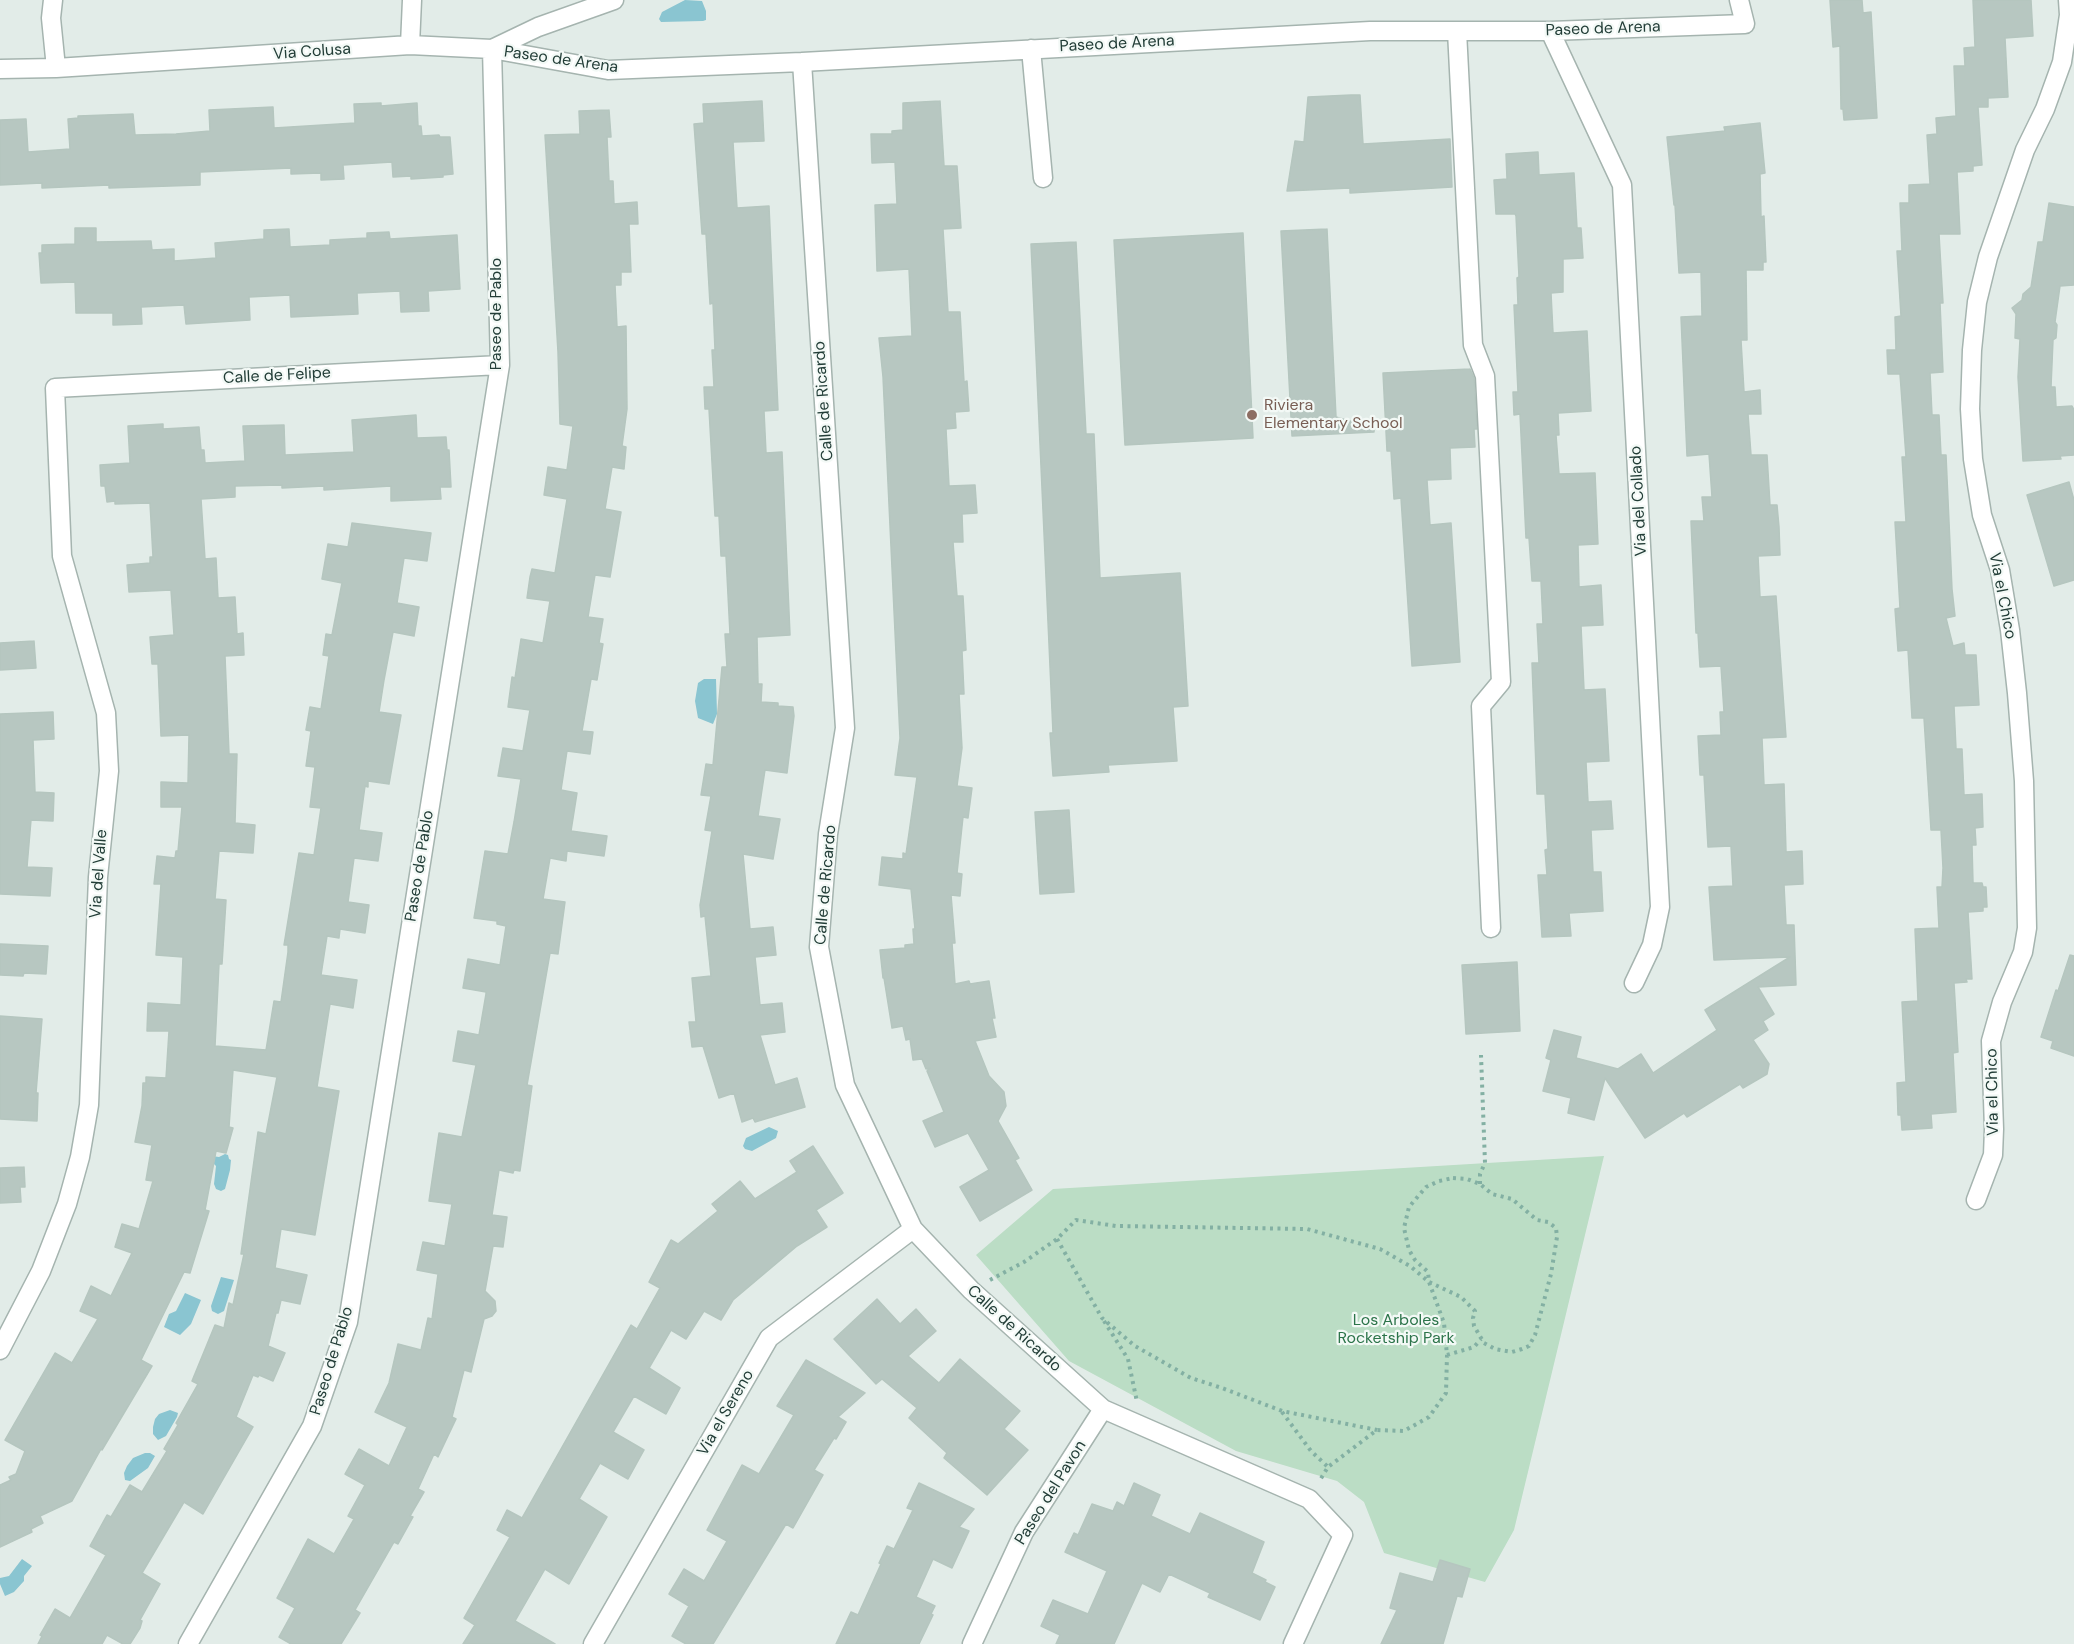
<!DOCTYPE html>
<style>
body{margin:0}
canvas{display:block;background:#e2ece8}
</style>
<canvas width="2074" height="1644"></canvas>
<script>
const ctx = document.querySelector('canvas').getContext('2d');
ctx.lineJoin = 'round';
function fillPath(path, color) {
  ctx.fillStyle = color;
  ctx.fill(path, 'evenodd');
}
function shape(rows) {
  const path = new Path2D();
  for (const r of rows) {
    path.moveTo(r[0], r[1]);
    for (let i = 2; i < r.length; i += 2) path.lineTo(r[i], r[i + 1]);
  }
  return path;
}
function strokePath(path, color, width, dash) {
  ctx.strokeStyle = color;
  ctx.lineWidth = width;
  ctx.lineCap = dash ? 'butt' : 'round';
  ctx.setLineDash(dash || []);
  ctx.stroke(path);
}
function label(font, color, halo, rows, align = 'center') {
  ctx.font = font + ' "DM Sans",sans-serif';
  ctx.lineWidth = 4.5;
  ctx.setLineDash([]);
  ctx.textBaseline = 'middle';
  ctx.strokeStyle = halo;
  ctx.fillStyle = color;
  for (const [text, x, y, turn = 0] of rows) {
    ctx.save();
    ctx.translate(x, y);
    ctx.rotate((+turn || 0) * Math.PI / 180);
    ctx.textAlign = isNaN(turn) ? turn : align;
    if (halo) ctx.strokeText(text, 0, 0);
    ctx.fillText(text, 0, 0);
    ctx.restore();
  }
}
fillPath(shape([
 [1604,1156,1514,1530,1485,1582,1384,1553,1364,1502,1337,1481,1236,1451,1069,1361,976,1255,1053,1189]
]), '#bbddc5');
fillPath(shape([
 [685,0,702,1,706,11,706,20,703,21,661,22,659,19,662,12],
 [704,679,716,679,717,714,713,724,698,718,695,701,698,683],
 [769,1127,778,1131,776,1138,752,1151,745,1149,743,1146,746,1138],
 [225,1154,228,1155,229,1159,231,1160,230,1170,225,1189,221,1191,216,1189,214,1184,216,1166,212,1162,212,1156,219,1157],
 [221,1277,234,1280,224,1311,218,1314,212,1311,211,1306],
 [185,1293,201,1300,191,1324,180,1335,164,1327,169,1314,176,1311],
 [170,1410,178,1413,177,1417,166,1436,158,1440,153,1434,153,1427,155,1419,159,1414],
 [145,1453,150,1453,155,1456,148,1468,130,1481,125,1480,124,1473,127,1466,133,1458],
 [22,1559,32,1566,24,1576,24,1581,14,1592,5,1596,0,1584,0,1578,9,1576]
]), '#8ac5d1');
const building = shape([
 [1830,0,1862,0,1863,13,1871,12,1877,118,1844,120,1843,109,1841,109,1840,46,1833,47,1830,0],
 [1973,0,2031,0,2033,36,2005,38,2008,97,1988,98,1988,107,1978,107,1982,165,1973,166,1973,171,1957,172,1960,234,1939,234,1943,303,1940,303,1943,372,1930,373,1932,415,1939,415,1941,455,1946,455,1952,589,1955,616,1946,618,1953,646,1964,643,1965,655,1976,655,1979,705,1954,706,1956,749,1962,749,1964,795,1982,794,1983,827,1975,828,1976,845,1972,845,1973,883,1982,883,1983,887,1986,887,1987,907,1983,907,1983,911,1968,912,1972,979,1966,979,1967,982,1954,983,1958,1052,1953,1053,1956,1112,1931,1114,1932,1128,1902,1130,1901,1115,1898,1115,1897,1083,1906,1082,1902,1002,1918,1001,1915,929,1939,928,1937,887,1942,887,1943,868,1941,830,1931,830,1924,718,1912,718,1908,650,1898,651,1895,609,1900,608,1895,522,1906,522,1902,457,1906,457,1900,374,1888,374,1887,350,1896,350,1895,317,1901,316,1897,251,1902,251,1900,203,1909,203,1909,185,1930,184,1927,135,1937,134,1936,118,1956,116,1954,66,1965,66,1964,48,1975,47,1973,0],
 [1351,95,1360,95,1363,144,1450,139,1452,187,1350,193,1350,188,1287,191,1295,141,1304,142,1308,97,1351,95],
 [762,101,764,141,733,142,737,208,769,206,778,410,764,411,766,453,782,452,790,635,757,637,758,684,762,684,761,702,778,703,778,706,793,707,794,716,787,773,765,770,758,816,780,819,773,859,743,854,750,929,773,927,776,955,755,957,760,1005,782,1003,785,1032,760,1035,775,1085,797,1078,805,1107,755,1122,753,1118,742,1122,734,1093,719,1098,703,1046,692,1047,689,1022,696,1022,692,978,711,976,705,916,701,917,700,905,712,831,705,830,711,796,701,795,706,764,713,765,722,667,727,667,725,634,730,634,726,556,721,556,719,516,715,516,709,409,705,409,704,387,714,387,712,350,715,350,713,303,710,304,706,234,702,234,694,124,704,123,703,104,762,101],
 [940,101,944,166,957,166,961,228,943,229,948,312,960,312,964,382,967,381,969,411,955,412,956,428,946,429,949,486,975,485,977,513,962,514,963,542,953,542,957,596,963,596,966,650,962,651,964,694,959,694,962,748,957,786,972,788,968,818,963,817,957,873,962,874,960,896,951,895,955,943,952,943,955,984,969,981,970,984,989,981,995,1018,992,1018,996,1037,975,1041,989,1076,1004,1092,1006,1106,998,1121,1019,1158,1015,1160,1032,1190,980,1221,960,1187,989,1170,968,1133,935,1147,923,1121,944,1112,927,1071,930,1068,926,1069,922,1059,913,1060,910,1039,906,1040,903,1026,892,1028,884,978,883,978,880,950,905,948,905,945,914,944,913,929,915,929,911,889,879,885,882,857,903,859,903,853,906,854,917,777,895,775,900,738,883,377,879,338,912,336,909,269,877,271,875,205,897,204,895,162,872,163,871,134,892,134,892,131,903,130,903,103,940,101],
 [381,103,381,106,417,103,418,126,421,126,422,136,439,135,440,137,450,137,453,174,443,175,443,177,411,179,411,176,393,177,392,162,343,165,344,179,321,180,321,173,291,174,291,168,200,172,200,185,109,188,109,185,42,188,42,183,0,185,0,120,26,119,28,152,70,149,68,119,78,118,78,116,133,114,135,135,176,134,210,131,209,110,273,107,274,128,355,123,354,104,381,103],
 [609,110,611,137,607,137,609,181,613,181,614,204,637,202,638,224,629,224,631,272,621,272,621,285,615,285,617,327,626,326,627,409,622,446,626,447,624,469,612,467,605,509,621,512,610,577,595,575,588,617,603,619,599,643,603,644,597,680,591,679,582,731,593,732,590,754,567,751,561,790,577,793,571,831,607,836,604,856,567,851,566,861,550,858,543,899,565,902,558,954,550,953,527,1085,532,1086,520,1171,514,1170,513,1173,499,1170,492,1215,507,1217,503,1247,493,1246,485,1291,495,1301,496,1311,492,1316,484,1319,471,1372,464,1370,452,1417,456,1419,438,1457,434,1454,418,1489,424,1492,410,1516,413,1517,398,1544,394,1542,355,1610,360,1613,341,1644,291,1644,279,1637,295,1608,277,1598,308,1539,334,1554,354,1519,348,1516,365,1485,345,1474,359,1449,389,1466,407,1427,375,1412,389,1383,398,1344,421,1350,428,1318,432,1319,438,1274,417,1270,423,1242,445,1246,452,1204,429,1201,439,1133,462,1137,476,1065,453,1061,458,1031,479,1035,486,994,486,992,463,988,468,959,500,965,506,926,497,924,497,921,474,918,485,851,508,854,514,822,521,779,498,776,503,748,523,751,530,710,508,707,512,677,515,678,521,639,543,643,550,601,527,598,530,577,532,569,555,573,567,499,544,495,548,467,567,470,573,426,560,424,558,352,545,135,580,134,579,111,609,110],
 [1760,123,1765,173,1760,174,1761,217,1764,216,1766,262,1763,262,1763,270,1746,270,1747,340,1741,340,1744,392,1760,390,1761,414,1748,414,1751,455,1767,455,1770,505,1777,505,1779,527,1780,555,1758,556,1760,597,1776,596,1786,737,1762,738,1764,785,1784,784,1786,852,1802,851,1803,884,1784,885,1786,925,1794,925,1796,985,1758,987,1774,1014,1763,1021,1768,1030,1753,1040,1769,1064,1767,1074,1743,1088,1740,1084,1687,1117,1684,1113,1645,1138,1605,1078,1594,1120,1568,1113,1571,1098,1543,1091,1551,1060,1546,1058,1554,1030,1581,1037,1576,1058,1618,1069,1641,1054,1653,1073,1717,1030,1705,1010,1790,957,1714,960,1709,887,1733,886,1731,846,1708,847,1704,775,1700,775,1698,736,1721,735,1720,712,1724,712,1721,666,1700,667,1698,633,1696,633,1691,521,1704,521,1702,497,1712,497,1709,454,1687,456,1681,317,1702,316,1701,272,1679,273,1675,205,1674,205,1667,137,1725,131,1724,127,1760,123],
 [1538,152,1539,175,1574,173,1577,228,1581,228,1583,258,1563,259,1563,292,1551,293,1553,333,1587,331,1591,411,1558,413,1559,435,1556,435,1559,474,1595,473,1598,544,1578,545,1579,587,1601,585,1603,625,1581,626,1584,690,1605,689,1609,761,1586,762,1588,802,1611,801,1613,829,1591,830,1593,872,1601,872,1603,911,1569,913,1571,936,1542,937,1538,875,1547,875,1545,850,1548,849,1545,794,1537,794,1532,663,1539,663,1537,624,1543,624,1541,581,1532,581,1529,538,1526,538,1520,414,1514,415,1513,392,1518,392,1514,305,1518,305,1517,278,1519,277,1516,216,1515,214,1496,214,1494,180,1507,179,1506,154,1538,152],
 [2049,203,2074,207,2074,285,2060,286,2055,322,2057,325,2056,338,2053,340,2051,387,2055,387,2056,407,2072,406,2074,410,2074,455,2060,456,2061,459,2023,461,2018,377,2020,339,2015,338,2016,314,2012,308,2022,300,2023,294,2031,287,2038,242,2043,242,2049,203],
 [75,228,96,228,96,242,151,241,152,250,174,249,174,261,216,258,215,243,264,239,264,230,289,229,290,247,330,245,330,240,367,238,367,233,389,232,390,239,457,235,460,289,428,291,429,311,401,312,400,291,357,293,358,314,291,317,290,295,249,297,250,320,186,324,184,305,141,307,142,324,113,325,113,313,76,313,75,282,41,283,39,253,42,253,42,245,75,244,75,228],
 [1327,229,1336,417,1374,428,1374,432,1292,436,1281,231,1327,229],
 [1243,233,1253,438,1125,445,1114,240,1243,233],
 [1076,242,1086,434,1094,434,1100,578,1180,573,1188,706,1173,707,1177,761,1108,765,1109,772,1053,776,1050,733,1053,733,1031,244,1076,242],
 [1470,369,1474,378,1477,429,1474,429,1475,447,1450,448,1451,479,1427,480,1430,525,1451,523,1460,662,1412,666,1401,498,1394,499,1391,451,1387,451,1383,373,1470,369],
 [416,415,417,438,446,437,447,450,449,450,451,487,440,487,441,499,391,501,391,486,324,490,324,486,282,488,282,485,235,486,235,497,201,499,205,559,216,558,218,598,235,597,237,634,243,633,244,655,225,656,229,754,237,754,235,823,255,825,253,853,219,851,215,899,226,900,222,964,219,964,215,1046,266,1050,274,1001,281,1002,288,952,288,945,284,945,299,853,314,855,321,808,310,807,315,767,306,766,311,731,306,730,310,707,321,709,329,656,323,655,326,634,332,635,342,583,322,579,328,544,348,547,352,523,431,533,427,561,404,558,397,603,419,607,414,636,393,632,384,680,379,712,401,715,389,784,368,781,368,787,365,786,359,830,382,833,378,861,354,858,348,902,369,905,365,933,340,929,339,938,327,936,321,975,357,980,353,1008,330,1004,317,1087,339,1091,315,1235,281,1229,275,1268,307,1275,300,1304,281,1300,278,1313,276,1313,268,1346,285,1353,273,1381,259,1375,258,1377,253,1375,236,1417,253,1427,203,1514,184,1502,142,1573,160,1584,140,1620,142,1621,140,1628,130,1644,123,1644,107,1635,102,1644,38,1644,42,1636,40,1635,55,1609,70,1618,85,1592,106,1555,90,1546,107,1515,111,1517,130,1485,142,1492,167,1451,164,1449,178,1425,176,1423,198,1384,192,1381,215,1325,224,1328,229,1303,233,1305,244,1254,241,1254,258,1132,266,1134,277,1077,233,1070,229,1127,233,1128,226,1153,216,1151,205,1210,209,1211,190,1273,184,1272,141,1360,152,1366,102,1450,101,1449,72,1501,40,1516,43,1523,31,1529,32,1532,0,1547,0,1485,11,1480,9,1477,16,1474,25,1451,5,1440,55,1353,72,1363,98,1319,80,1311,91,1286,111,1296,132,1253,115,1247,122,1224,139,1229,153,1181,146,1180,152,1145,135,1142,142,1106,143,1083,146,1083,146,1077,166,1078,169,1031,147,1031,148,1003,181,1005,183,957,156,955,161,884,154,884,157,856,175,858,176,851,178,851,182,807,161,807,161,782,188,783,189,735,161,736,158,664,152,664,150,637,174,635,171,590,129,592,127,565,150,563,150,557,153,557,150,503,115,504,115,501,107,502,105,486,101,486,100,465,130,463,128,426,163,424,163,429,199,427,201,450,204,450,205,463,245,461,243,426,284,425,285,455,354,452,352,420,416,415],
 [2069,482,2074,500,2074,580,2054,586,2027,495,2069,482],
 [34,641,36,668,0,670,0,643,34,641],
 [53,712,54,739,33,740,35,792,54,793,53,821,31,820,27,867,52,868,50,896,0,894,0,714,53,712],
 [1069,810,1074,892,1040,894,1035,812,1069,810],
 [0,944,48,946,46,974,24,973,23,976,0,975,0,944],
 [2070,955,2074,956,2074,1056,2051,1048,2053,1041,2041,1037,2056,990,2058,991,2070,955],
 [1517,962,1520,1031,1466,1034,1462,965,1517,962],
 [0,1016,42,1019,36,1093,38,1093,37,1121,0,1119,0,1016],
 [813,1146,843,1193,816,1210,827,1227,797,1246,733,1300,721,1320,704,1311,686,1339,671,1330,649,1368,680,1388,666,1414,634,1396,613,1432,644,1450,628,1479,600,1463,579,1499,607,1517,569,1584,545,1569,515,1621,555,1644,463,1644,475,1625,464,1618,510,1537,497,1530,507,1510,522,1518,631,1325,637,1329,660,1288,649,1282,671,1240,678,1244,718,1211,712,1204,740,1181,755,1199,797,1172,790,1161,813,1146],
 [24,1167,25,1187,20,1187,21,1202,0,1203,0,1168,24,1167],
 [877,1299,900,1324,916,1309,936,1331,908,1356,939,1383,960,1359,1020,1411,1004,1429,1028,1450,987,1495,944,1458,947,1453,909,1418,917,1408,882,1379,876,1384,834,1339,877,1299],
 [806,1360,865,1393,838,1417,846,1422,836,1439,834,1438,814,1470,823,1475,793,1528,786,1524,713,1644,686,1644,672,1636,689,1606,669,1594,684,1569,704,1581,727,1541,707,1530,742,1465,759,1474,794,1415,777,1406,806,1360],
 [919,1483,974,1509,959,1527,969,1531,952,1568,933,1559,916,1597,935,1606,931,1614,933,1615,919,1644,836,1644,851,1612,858,1615,881,1564,879,1563,887,1546,894,1549,913,1510,907,1508,919,1483],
 [1134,1483,1160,1495,1151,1516,1190,1534,1200,1513,1264,1542,1252,1573,1266,1580,1265,1582,1275,1587,1260,1620,1208,1597,1210,1593,1169,1574,1160,1592,1142,1583,1114,1644,1056,1644,1060,1635,1041,1626,1053,1600,1088,1614,1107,1571,1065,1552,1074,1533,1078,1535,1092,1504,1113,1511,1117,1502,1124,1506,1134,1483],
 [1440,1560,1470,1569,1462,1597,1457,1596,1443,1644,1381,1644,1397,1610,1390,1608,1400,1573,1433,1582,1440,1560]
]);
fillPath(building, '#b7c7c1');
strokePath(building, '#b5c6bf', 1.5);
const minor = shape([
 [53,0,51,18,56,68],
 [1457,31,1473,345,1485,376,1501,682,1481,706,1491,928],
 [1550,31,1622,185,1660,907,1652,945,1634,983],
 [410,45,412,0],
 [1031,49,1043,178],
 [802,62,845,728,828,834,819,947,845,1085,913,1229,971,1290,1103,1409,1309,1499,1343,1535,1293,1644],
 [0,69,56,68,410,45,492,49,538,27,614,0],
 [1976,1200,1993,1155,1994,1129,1991,1041,2002,1002,2023,952,2027,928,2024,781,2017,693,2010,630,2000,570,1982,515,1973,459,1970,409,1972,350,1977,302,1988,257,2025,150,2045,109,2062,62,2069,15,2068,0],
 [0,1350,41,1271,67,1204,80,1157,89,1105,98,877,109,771,106,713,62,556,55,388,500,365],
 [188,1644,312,1426,348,1322,500,365,492,49,608,70,802,62,1370,31,1550,31,1745,24,1739,0],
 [593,1644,769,1338,913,1229],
 [972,1644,1024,1532,1103,1409]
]);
strokePath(minor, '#a5b4af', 21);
strokePath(shape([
 [1453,1178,1467,1179,1480,1184,1492,1194,1512,1199,1537,1220,1548,1222,1556,1228,1557,1237,1551,1274,1535,1335,1529,1346,1522,1349,1512,1352,1495,1349,1484,1343,1474,1326,1473,1318,1475,1311,1461,1297,1429,1282,1428,1272,1415,1260,1409,1250,1404,1228,1409,1207,1426,1187,1439,1181,1453,1178],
 [1480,1184,1480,1174,1485,1163,1481,1055],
 [1057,1239,1102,1318,1135,1346,1191,1378,1222,1388,1282,1411,1377,1430],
 [990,1280,1024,1262,1057,1239,1076,1220,1116,1226,1307,1229,1380,1249,1410,1266,1429,1282,1444,1323,1447,1355,1446,1393,1429,1417,1404,1431,1377,1430,1328,1467,1320,1480],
 [1104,1321,1128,1359,1137,1402],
 [1447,1355,1474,1347,1481,1339],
 [1282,1412,1311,1451,1328,1467]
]), '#83b0a3', 4, [3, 4.5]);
strokePath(minor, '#fff', 18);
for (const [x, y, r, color] of [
 [1252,415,6,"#8d6e63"]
]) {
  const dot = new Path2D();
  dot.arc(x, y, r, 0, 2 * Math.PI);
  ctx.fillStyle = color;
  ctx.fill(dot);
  strokePath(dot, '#f3f9f6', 2);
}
label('16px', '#223d37', '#f3f9f6', [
 ["Paseo de Arena",1603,29,-2],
 ["Paseo de Arena",1117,44,-3],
 ["Via Colusa",312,52,-4],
 ["Paseo de Arena",561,60,8],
 ["Paseo de Pablo",497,314,-90],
 ["Calle de Felipe",277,376,-3],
 ["Calle de Ricardo",824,401,-94],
 ["Via del Collado",1639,501,-93],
 ["Via el Chico",2002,596,79],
 ["Paseo de Pablo",420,866,-81],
 ["Via del Valle",99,874,-86],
 ["Calle de Ricardo",826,885,-85],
 ["Via el Chico",1993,1092,-91],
 ["Calle de Ricardo",1014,1329,42],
 ["Paseo de Pablo",332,1361,-73],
 ["Via el Sereno",726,1413,-60],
 ["Paseo del Pavon",1051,1493,-58]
]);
label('16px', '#785e54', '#f3f9f6', [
 ["Riviera",1264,406],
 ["Elementary School",1264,424]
], 'left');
label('16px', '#2c744a', '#f3f9f6', [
 ["Los Arboles",1396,1321],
 ["Rocketship Park",1396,1339]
]);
</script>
